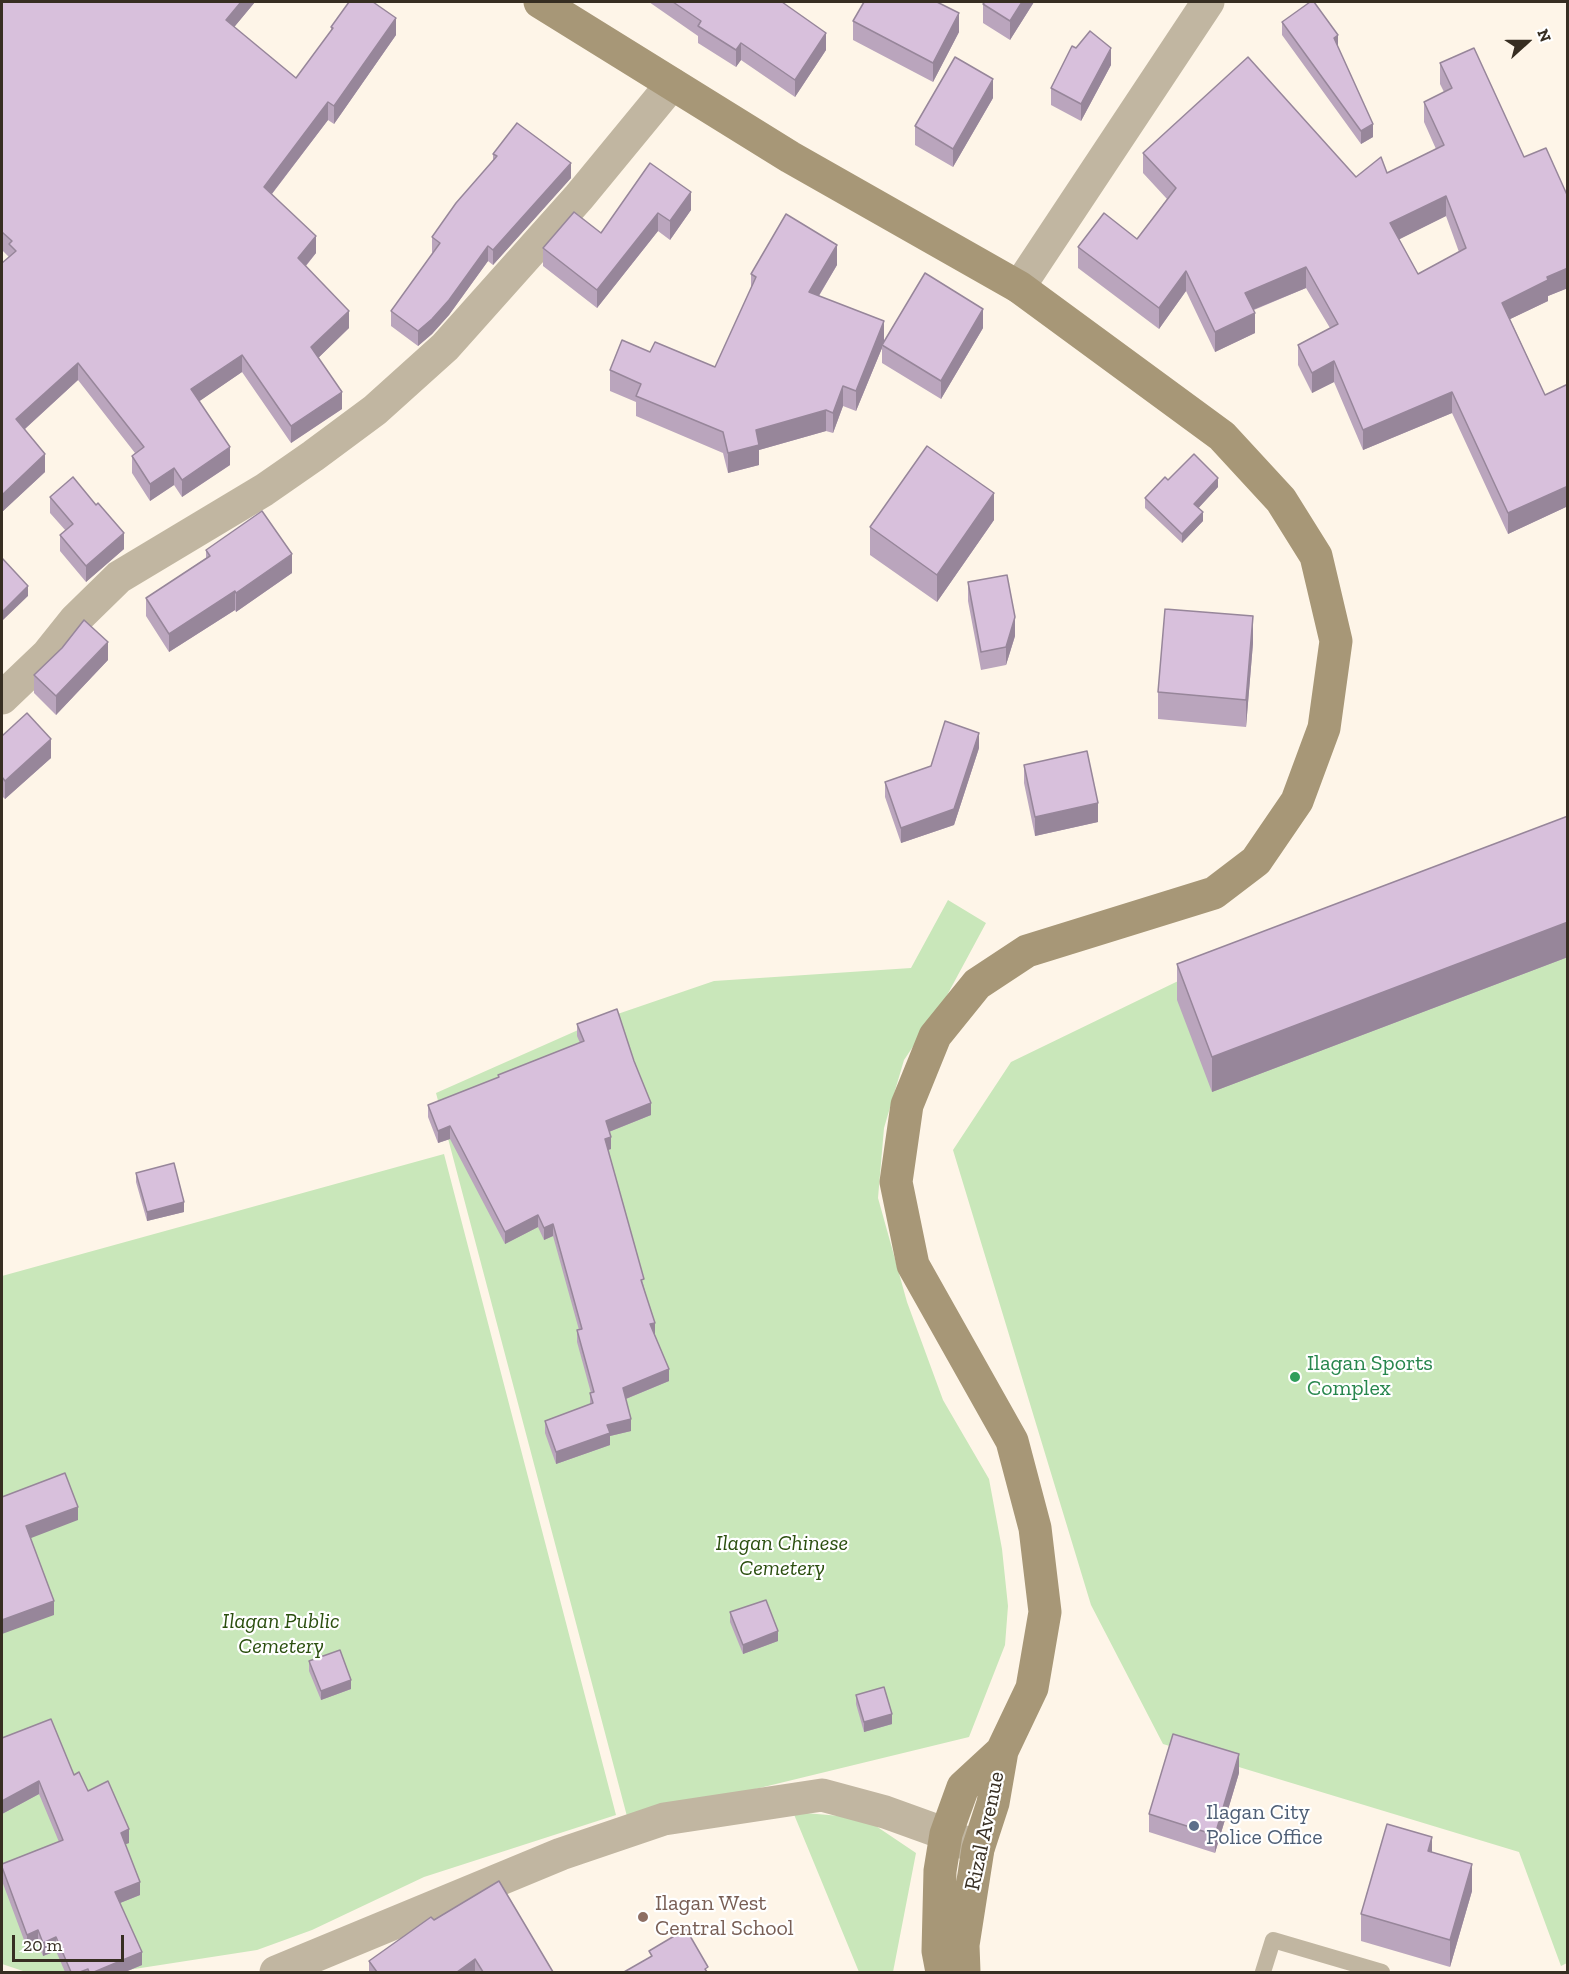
<!DOCTYPE html>
<style>
body{margin:0}
#map{position:relative;width:1569px;height:1974px;overflow:hidden;background:#fef5e8;font-family:"Zilla Slab",serif}
canvas{display:block}
.frame{position:absolute;inset:0;border:3px solid #372e22;pointer-events:none}
.north{position:absolute;left:1497px;top:12px;width:60px;height:60px;-webkit-text-stroke:4px #fff;paint-order:stroke;rotate:69deg;font-size:16px;font-weight:700;line-height:24px;text-align:center;color:#372e22}
.north::after{content:'';display:block;margin:auto;width:21px;height:27px;background:#372e22;clip-path:polygon(50% 0,100% 100%,50% 72%,0 100%)}
.scale{position:absolute;left:12px;top:1935px;width:112px;height:27px;box-sizing:border-box;border:3px solid #372e22;border-top:0;padding-left:8px;font-size:18px;line-height:21px;white-space:nowrap;color:#372e22;-webkit-text-stroke:4px #fff;paint-order:stroke}
</style>
<div id="map">
<canvas width="1569" height="1974"></canvas>
<div class="frame"></div>
<div class="north">N</div>
<div class="scale">20 m</div>
</div>
<script>
const ctx = document.querySelector('canvas').getContext('2d');
ctx.lineJoin = 'round';
function fillPath(path, color) {
  ctx.fillStyle = color;
  ctx.fill(path, 'evenodd');
}
function shape(rows) {
  const path = new Path2D();
  for (const r of rows) {
    path.moveTo(r[0], r[1]);
    for (let i = 2; i < r.length; i += 2) path.lineTo(r[i], r[i + 1]);
  }
  return path;
}
function strokePath(path, color, width, dash) {
  ctx.strokeStyle = color;
  ctx.lineWidth = width;
  ctx.lineCap = dash ? 'butt' : 'round';
  ctx.setLineDash(dash || []);
  ctx.stroke(path);
}
function label(font, color, halo, rows, align = 'center') {
  ctx.font = font + ' "Zilla Slab",serif';
  ctx.lineWidth = 4.5;
  ctx.setLineDash([]);
  ctx.textBaseline = 'middle';
  ctx.strokeStyle = halo;
  ctx.fillStyle = color;
  for (const [text, x, y, turn = 0] of rows) {
    ctx.save();
    ctx.translate(x, y);
    ctx.rotate((+turn || 0) * Math.PI / 180);
    ctx.textAlign = isNaN(turn) ? turn : align;
    if (halo) ctx.strokeText(text, 0, 0);
    ctx.fillText(text, 0, 0);
    ctx.restore();
  }
}
fillPath(shape([
 [1567,829,1567,1963,1561,1966,1519,1852,1163,1744,1091,1605,953,1150,1011,1062,1304,920],
 [948,900,986,923,945,999,904,1060,884,1128,878,1198,907,1302,943,1400,989,1479,1002,1549,1008,1606,1005,1645,969,1737,628,1820,436,1093,603,1019,714,981,911,968],
 [444,1154,616,1815,424,1877,312,1930,257,1950,115,1972,26,1972,2,1964,2,1276],
 [793,1812,864,1818,916,1853,893,1972,859,1972]
]), '#c9e7ba');
strokePath(shape([
 [1263,1972,1273,1940,1382,1972]
]), '#c1b6a1', 16);
strokePath(shape([
 [1019,287,1208,2],
 [2,698,47,655,75,620,119,577,264,490,313,456,375,410,445,347,579,197,672,84],
 [276,1972,561,1854,664,1819,822,1795,885,1812,946,1834,978,1849]
]), '#c1b6a1', 33);
strokePath(shape([
 [540,2,790,157,1019,287,1222,436,1281,500,1316,556,1336,641,1324,728,1297,801,1256,861,1214,893,1027,951,977,984,935,1036,907,1105,896,1182,913,1265,1012,1441,1035,1528,1045,1612,1032,1688,1002,1751,993,1803,978,1849,963,1945,964,1972],
 [942,1972,938,1951,940,1871,946,1834,963,1787,1002,1751]
]), '#a79777', 33);
fillPath(shape([
 [2,2,255,2,234,27,296,78,331,31,331,27,396,35,334,124,328,120,272,194,316,253,306,266,349,328,318,358,342,409,291,443,242,372,199,401,230,465,182,497,174,485,150,501,132,473,132,456,135,453,78,380,25,429,45,472,2,512,9,257,2,250],
 [649,2,782,2,826,50,795,97,741,60,736,67,698,43,698,36],
 [1034,2,1010,40,983,23,983,4],
 [853,21,959,32,933,82,853,40],
 [1282,22,1338,47,1373,137,1361,144,1282,35],
 [1076,48,1111,65,1081,121,1051,105,1051,88],
 [1440,63,1524,157,1568,197,1568,288,1548,296,1548,301,1510,319,1545,395,1568,384,1568,509,1566,507,1508,534,1452,413,1363,450,1334,382,1312,393,1298,365,1298,345,1330,328,1306,288,1254,310,1255,333,1215,352,1186,291,1159,329,1078,268,1078,247,1137,239,1167,199,1143,173,1143,153,1356,177,1387,173,1436,149,1424,122,1424,102,1444,92,1440,84],
 [1446,216,1459,252,1418,274,1399,239],
 [993,98,953,167,915,145,915,126],
 [493,154,571,178,493,265,488,261,449,315,432,334,418,346,391,326,391,311,433,253,432,252,432,237,493,160],
 [650,163,691,210,670,240,658,231,597,308,543,266,543,248,601,233],
 [837,265,819,296,884,340,983,328,941,399,882,363,882,348,856,411,843,406,833,433,826,431,759,450,759,465,728,473,723,453,636,416,636,402,610,391,610,370,650,352,715,367,751,289,751,274],
 [1218,487,1198,508,1203,521,1182,543,1145,508,1145,498],
 [50,497,124,549,86,582,60,551,60,535,66,531,50,513],
 [994,520,937,602,870,555,870,527],
 [206,550,292,573,236,612,235,610,169,652,146,616,146,598,206,558],
 [968,582,1015,636,1006,665,981,670,968,601],
 [1253,643,1246,727,1158,719,1158,692],
 [108,660,56,715,34,693,34,675],
 [2,736,51,758,5,799,2,796],
 [979,748,954,825,901,843,885,797,885,782,931,766],
 [1024,765,1098,822,1035,836,1024,783],
 [1568,816,1568,957,1212,1092,1177,1000,1177,964],
 [577,1024,651,1115,609,1132,611,1149,608,1150,644,1287,655,1335,669,1381,626,1399,631,1431,610,1436,610,1445,556,1464,545,1433,545,1421,590,1404,590,1393,591,1393,577,1342,577,1330,579,1330,553,1236,544,1240,538,1227,505,1244,450,1139,438,1143,428,1117,428,1105,498,1078,498,1075,580,1043,577,1036],
 [136,1173,184,1212,147,1221,136,1182],
 [730,1612,778,1641,743,1654,730,1622],
 [309,1661,351,1689,321,1700,309,1671],
 [856,1695,892,1724,864,1732,856,1704],
 [2,1738,74,1775,88,1791,129,1843,125,1844,140,1895,120,1903,142,1965,125,1972,65,1972,56,1951,43,1956,38,1944,27,1948,2,1881,2,1864,59,1842,39,1794,2,1814],
 [1239,1773,1215,1853,1149,1832,1149,1814],
 [1432,1852,1472,1891,1450,1967,1361,1941,1361,1914],
 [434,1920,553,1972,369,1972,369,1961]
]), '#baa5bd');
fillPath(shape([
 [241,2,255,2,226,37,226,20],
 [1022,2,1034,2,1010,40,1010,21],
 [959,13,959,32,933,82,933,63],
 [396,18,396,35,334,124,334,106],
 [826,33,826,50,795,97,795,80],
 [1338,35,1338,49,1334,38],
 [741,43,741,60,736,67,736,50],
 [1111,48,1111,65,1081,121,1081,104],
 [993,79,993,98,953,167,953,149],
 [328,102,328,120,264,204,264,187],
 [1373,124,1373,137,1361,144,1361,131],
 [571,163,571,178,493,265,493,250],
 [691,192,691,210,670,240,670,221],
 [1446,196,1446,216,1390,244,1390,223],
 [658,213,658,231,597,308,597,290],
 [316,236,316,253,298,275,298,258],
 [837,245,837,265,809,312,809,292],
 [488,246,488,261,449,315,432,334,418,346,418,331],
 [1306,267,1306,288,1245,313,1245,293],
 [1568,268,1568,288,1548,296,1548,301,1502,323,1502,303,1547,277],
 [1186,271,1186,291,1159,329,1159,308],
 [983,309,983,328,941,399,941,381],
 [349,311,349,328,311,365,311,347],
 [1255,313,1255,333,1215,352,1215,332],
 [884,321,884,342,882,345,882,348,856,411,856,391],
 [242,355,242,372,191,407,191,389],
 [1334,361,1334,382,1312,393,1312,373],
 [78,363,78,380,16,437,16,419],
 [843,386,843,406,833,433,833,413],
 [342,392,342,409,291,443,291,426],
 [1452,392,1452,413,1363,450,1363,430],
 [826,410,826,431,759,450,759,465,728,473,728,453,756,430],
 [230,447,230,465,182,497,182,480],
 [45,454,45,472,2,512,2,495],
 [174,468,174,485,150,501,150,484],
 [1218,478,1218,487,1194,513,1194,504],
 [1566,487,1566,507,1508,534,1508,513],
 [994,493,994,520,937,602,937,575],
 [1203,512,1203,521,1182,543,1182,534],
 [124,533,124,549,86,582,86,566],
 [292,554,292,573,236,612,236,593],
 [28,586,28,596,2,621,2,612],
 [235,591,235,610,169,652,169,634],
 [1253,616,1253,643,1246,727,1246,700],
 [1015,617,1015,636,1006,665,1006,647],
 [108,642,108,660,56,715,56,696],
 [979,733,979,748,954,825,901,843,901,828],
 [51,739,51,758,5,799,5,781],
 [1098,803,1098,822,1035,836,1035,817],
 [1568,922,1568,957,1212,1092,1212,1057],
 [651,1103,651,1115,606,1133,606,1121],
 [450,1126,450,1139,438,1143,438,1131],
 [611,1137,611,1149,605,1151,605,1139],
 [184,1202,184,1212,147,1221,147,1212],
 [538,1215,538,1227,505,1244,505,1232],
 [553,1224,553,1236,544,1240,544,1228],
 [655,1323,655,1335,650,1336,650,1324],
 [669,1369,669,1381,623,1400,623,1388],
 [631,1419,631,1431,610,1436,610,1445,556,1464,556,1452,607,1425],
 [78,1507,78,1520,26,1540,26,1526],
 [54,1601,54,1615,2,1634,2,1620],
 [778,1631,778,1641,743,1654,743,1645],
 [351,1680,351,1689,321,1700,321,1691],
 [892,1714,892,1724,864,1732,864,1722],
 [1239,1754,1239,1773,1215,1853,1215,1835],
 [39,1781,39,1794,2,1814,2,1801],
 [129,1829,129,1843,121,1846,121,1833],
 [1432,1837,1432,1864,1428,1851],
 [1472,1864,1472,1891,1450,1967,1450,1940],
 [140,1882,140,1895,115,1905,115,1892],
 [38,1930,38,1944,27,1948,27,1935],
 [56,1937,56,1951,43,1956,43,1943],
 [142,1952,142,1965,125,1972,94,1972],
 [475,1959,475,1972,457,1972]
]), '#97869a');
const building = shape([
 [2,2,241,2,226,20,296,78,333,28,331,27,349,2,373,2,396,18,334,106,328,102,264,187,316,236,298,258,349,311,311,347,342,392,291,426,242,355,191,389,230,447,182,480,174,468,150,484,132,456,144,447,78,363,16,419,45,454,2,495,2,263,16,251,9,244,12,241,2,232,2,2],
 [673,2,782,2,826,33,795,80,741,43,736,50,698,26,701,21,673,2],
 [864,2,937,2,959,13,933,63,853,21,864,2],
 [985,2,1022,2,1010,21,983,4,985,2],
 [1310,2,1314,2,1338,35,1334,38,1373,124,1361,131,1282,22,1310,2],
 [1090,31,1111,48,1081,104,1051,88,1072,46,1076,48,1090,31],
 [1474,48,1524,157,1546,148,1568,197,1568,268,1547,277,1548,280,1502,303,1545,395,1568,384,1568,489,1566,487,1508,513,1452,392,1363,430,1334,361,1312,373,1298,345,1338,324,1306,267,1245,293,1255,313,1215,332,1186,271,1159,308,1078,247,1104,213,1137,239,1176,188,1143,153,1248,57,1356,177,1381,157,1387,173,1444,145,1424,102,1452,88,1440,63,1474,48],
 [1446,196,1466,248,1418,274,1390,223,1446,196],
 [955,57,993,79,953,149,915,126,955,57],
 [517,123,571,163,493,250,488,246,449,300,432,319,418,331,391,311,440,243,432,237,456,203,497,156,493,154,517,123],
 [650,163,691,192,670,221,658,213,597,290,543,248,574,212,601,233,650,163],
 [786,214,837,245,809,292,884,321,856,391,843,386,833,413,826,410,756,430,759,445,728,453,723,432,636,396,641,384,610,370,622,340,650,352,655,342,715,367,756,277,751,274,786,214],
 [925,273,983,309,941,381,882,345,925,273],
 [927,446,994,493,937,575,870,527,927,446],
 [1194,454,1218,478,1194,504,1203,512,1182,534,1145,498,1165,477,1168,480,1194,454],
 [73,477,96,505,98,503,124,533,86,566,60,535,73,524,50,497,73,477],
 [262,511,292,554,236,593,235,591,169,634,146,598,210,556,206,550,262,511],
 [2,558,28,586,2,612,2,558],
 [1007,575,1015,617,1006,647,981,652,968,582,1007,575],
 [1165,609,1253,616,1246,700,1158,692,1165,609],
 [84,620,108,642,56,696,34,675,62,648,84,620],
 [27,713,51,739,5,781,2,777,2,736,27,713],
 [945,721,979,733,954,809,901,828,885,782,931,766,945,721],
 [1087,751,1098,803,1035,817,1024,765,1087,751],
 [1568,816,1568,922,1212,1057,1177,964,1568,816],
 [617,1009,634,1061,651,1103,606,1121,611,1137,605,1139,644,1279,641,1280,655,1323,650,1324,669,1369,623,1388,631,1419,607,1425,610,1433,556,1452,545,1421,593,1403,590,1393,594,1392,577,1330,582,1329,553,1224,544,1228,538,1215,505,1232,450,1126,438,1131,428,1105,499,1077,498,1075,584,1041,577,1024,617,1009],
 [174,1163,184,1202,147,1212,136,1173,174,1163],
 [65,1473,78,1507,26,1526,54,1601,2,1620,2,1497,65,1473],
 [766,1600,778,1631,743,1645,730,1612,766,1600],
 [340,1650,351,1680,321,1691,309,1661,340,1650],
 [884,1687,892,1714,864,1722,856,1695,884,1687],
 [51,1719,74,1775,79,1772,88,1791,108,1781,129,1829,121,1833,140,1882,115,1892,142,1952,94,1972,89,1972,88,1969,80,1972,71,1972,56,1937,43,1943,38,1930,27,1935,2,1867,2,1864,63,1840,39,1781,2,1801,2,1738,51,1719],
 [1173,1734,1239,1754,1215,1835,1149,1814,1173,1734],
 [1387,1824,1432,1837,1428,1851,1472,1864,1450,1940,1361,1914,1387,1824],
 [499,1881,553,1972,483,1972,475,1959,457,1972,377,1972,369,1961,431,1917,434,1920,499,1881],
 [686,1929,708,1967,705,1969,707,1972,624,1972,652,1956,649,1951,686,1929]
]);
fillPath(building, '#d8c0dc');
strokePath(building, '#97869a', 1.5);
for (const [x, y, r, color] of [
 [1295,1377,6,"#2e9e5b"],
 [1194,1826,6,"#5c6f8a"],
 [643,1917,6,"#8d6e63"]
]) {
  const dot = new Path2D();
  dot.arc(x, y, r, 0, 2 * Math.PI);
  ctx.fillStyle = color;
  ctx.fill(dot);
  strokePath(dot, '#fff', 2);
}
label('22px', '#27864d', '#fff', [
 ["Ilagan Sports",1307,1364],
 ["Complex",1307,1389]
], 'left');
label('italic 22px', '#2b4f0f', '#fff', [
 ["Ilagan Chinese",782,1544],
 ["Cemetery",782,1569],
 ["Ilagan Public",281,1622],
 ["Cemetery",281,1647]
]);
label('22px', '#4e5e75', '#fff', [
 ["Ilagan City",1206,1813],
 ["Police Office",1206,1838]
], 'left');
label('22px', '#372e22', '#fff', [
 ["Rizal Avenue",985,1831,-78]
]);
label('22px', '#785e54', '#fff', [
 ["Ilagan West",655,1904],
 ["Central School",655,1929]
], 'left');
</script>
